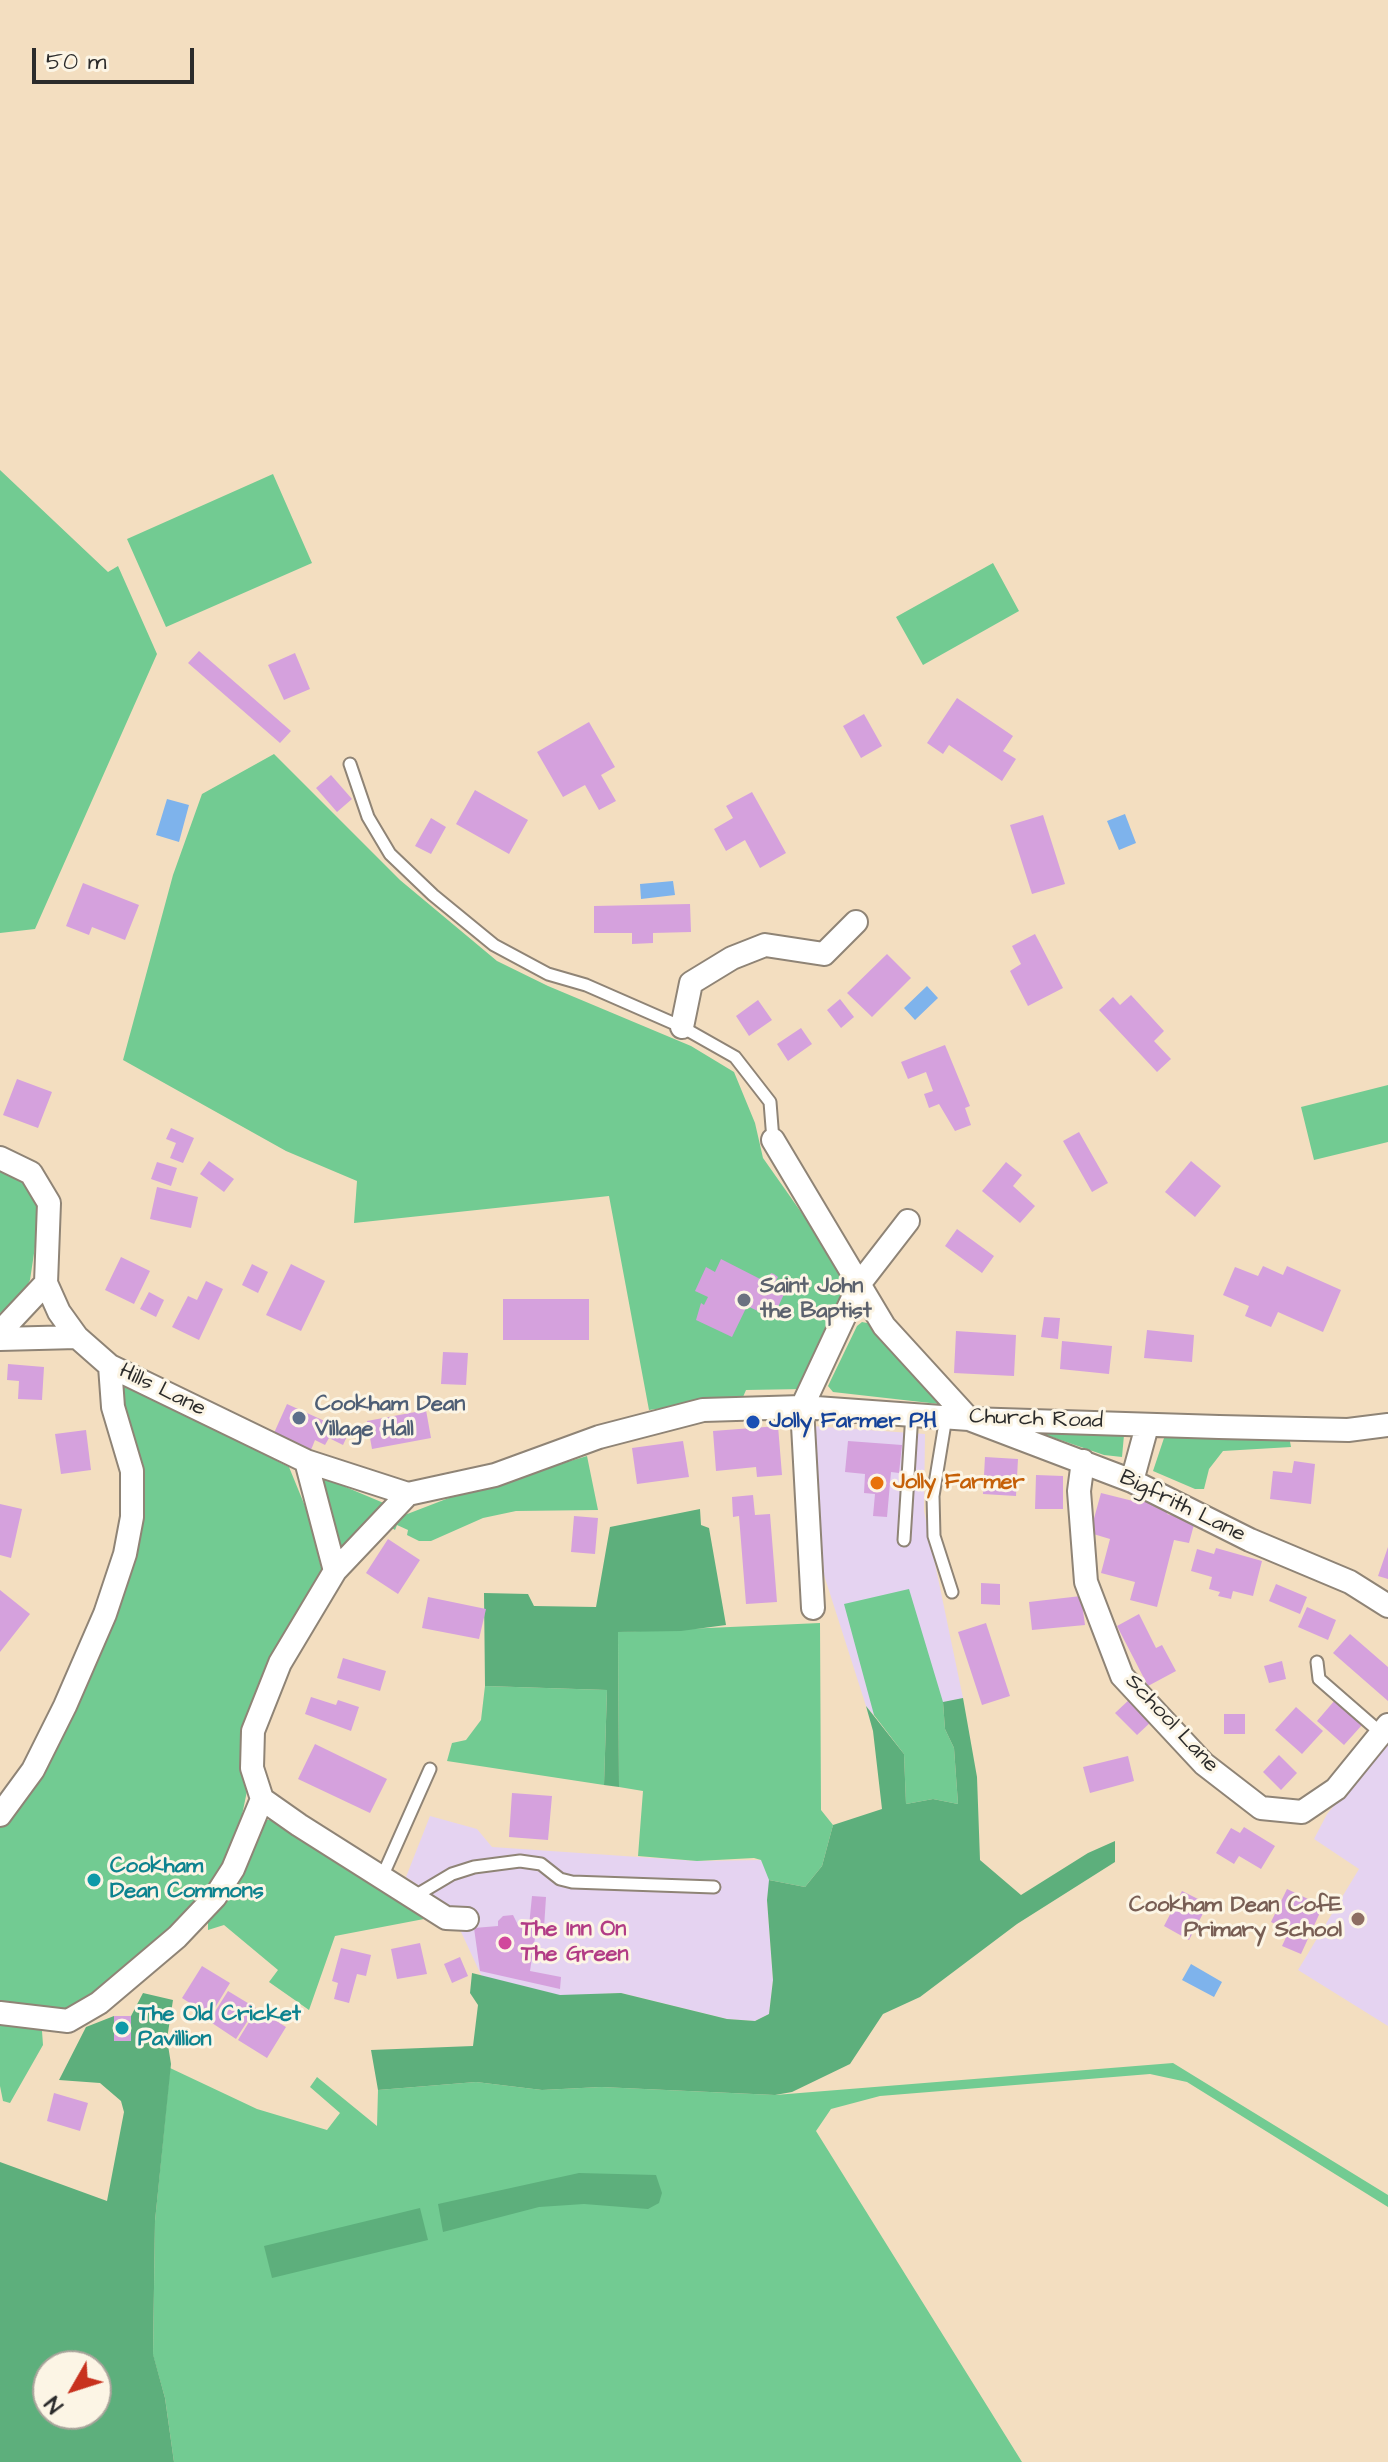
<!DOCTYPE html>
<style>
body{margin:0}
#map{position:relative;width:1388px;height:2462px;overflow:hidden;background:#f3dec0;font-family:"Architects Daughter",sans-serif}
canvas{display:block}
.north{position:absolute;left:32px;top:2350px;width:80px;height:80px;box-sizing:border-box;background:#fcf5e5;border:2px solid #a8a49b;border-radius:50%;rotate:231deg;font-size:22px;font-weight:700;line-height:32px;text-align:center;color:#2b2b2b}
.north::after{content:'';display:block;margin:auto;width:28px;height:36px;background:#c8321e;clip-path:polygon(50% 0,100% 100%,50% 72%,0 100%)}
.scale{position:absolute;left:32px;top:48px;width:162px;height:36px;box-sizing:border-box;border:4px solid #2b2b2b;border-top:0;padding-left:10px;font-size:24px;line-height:28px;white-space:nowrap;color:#2b2b2b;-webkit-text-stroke:6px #fcf5e5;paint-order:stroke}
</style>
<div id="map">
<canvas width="1388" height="2462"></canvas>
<div class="north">N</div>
<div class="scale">50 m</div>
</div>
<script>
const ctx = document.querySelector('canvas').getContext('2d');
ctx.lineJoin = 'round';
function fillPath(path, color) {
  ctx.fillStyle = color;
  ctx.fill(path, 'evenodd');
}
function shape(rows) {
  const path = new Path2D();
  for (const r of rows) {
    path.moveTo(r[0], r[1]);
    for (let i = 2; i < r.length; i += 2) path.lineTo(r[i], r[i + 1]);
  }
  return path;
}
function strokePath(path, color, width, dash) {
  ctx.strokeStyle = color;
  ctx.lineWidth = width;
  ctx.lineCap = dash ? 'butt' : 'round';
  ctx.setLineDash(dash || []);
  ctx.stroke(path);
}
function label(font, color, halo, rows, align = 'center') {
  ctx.font = font + ' "Architects Daughter",sans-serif';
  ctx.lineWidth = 6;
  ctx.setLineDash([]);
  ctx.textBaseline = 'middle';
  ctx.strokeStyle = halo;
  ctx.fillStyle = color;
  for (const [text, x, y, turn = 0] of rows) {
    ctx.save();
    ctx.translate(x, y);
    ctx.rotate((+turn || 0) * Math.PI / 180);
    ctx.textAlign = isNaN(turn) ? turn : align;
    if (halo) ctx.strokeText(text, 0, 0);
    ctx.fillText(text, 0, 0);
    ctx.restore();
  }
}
fillPath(shape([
 [812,1426,925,1434,924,1511,963,1698,881,1716,874,1715,866,1706,824,1575],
 [1388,1743,1388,2026,1298,1970,1359,1869,1314,1839,1327,1814],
 [430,1816,477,1829,492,1847,697,1861,761,1860,770,1878,767,1900,773,1980,769,2014,755,2021,727,2019,621,1993,560,1996,482,1977,449,1906,406,1877]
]), '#e5d3f1');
fillPath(shape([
 [0,470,108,572,118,566,157,654,35,929,0,933],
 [273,474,312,563,166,627,127,539],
 [993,563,1019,611,923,665,896,617],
 [274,754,400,880,497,961,548,986,691,1046,734,1072,755,1123,763,1158,844,1273,850,1296,803,1389,746,1390,743,1397,649,1410,609,1196,354,1223,357,1181,286,1151,123,1060,173,875,202,794],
 [1388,1085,1388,1142,1314,1160,1301,1107],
 [0,1167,28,1185,41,1207,30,1280,22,1296,0,1313],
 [862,1322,872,1324,942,1398,939,1404,833,1392,828,1386,857,1326],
 [129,1385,289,1467,307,1511,323,1575,266,1670,241,1734,247,1791,240,1825,231,1857,200,1904,86,2002,63,2012,0,2007,0,1825,130,1560,132,1451,121,1389],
 [1043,1428,1124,1435,1122,1457,1104,1455,1043,1434],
 [1166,1432,1289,1436,1291,1447,1223,1451,1209,1469,1204,1489,1195,1489,1153,1471],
 [587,1456,598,1510,516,1511,483,1518,431,1541,419,1541,407,1535,408,1530,397,1525,395,1530,384,1523,454,1496],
 [322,1477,386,1504,341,1554],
 [909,1589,943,1702,945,1729,954,1748,958,1804,933,1799,906,1804,904,1754,874,1715,844,1604],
 [820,1623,821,1810,833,1825,822,1866,805,1887,769,1880,761,1860,754,1858,697,1861,638,1856,643,1791,619,1787,618,1632],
 [485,1686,607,1690,604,1785,447,1761,452,1743,466,1740,481,1720],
 [264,1820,276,1820,368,1878,424,1919,335,1936,309,2010,269,1982,278,1970,224,1925,208,1930,208,1919],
 [0,2019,29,2022,42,2031,43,2045,10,2103,3,2101,0,2086],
 [1173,2063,1388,2195,1388,2207,1187,2082,1150,2074,880,2096,831,2109,816,2131,1022,2462,174,2462,165,2398,153,2355,155,2221,170,2068,257,2109,327,2130,340,2113,310,2087,317,2077,377,2126,378,2090,476,2082,542,2090,601,2087,775,2095]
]), '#72cb92');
fillPath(shape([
 [700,1509,701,1525,709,1528,726,1625,681,1631,618,1632,619,1787,604,1785,607,1690,485,1686,484,1593,528,1594,534,1606,596,1607,610,1527],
 [963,1698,977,1777,980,1860,1021,1895,1088,1853,1115,1841,1115,1862,1017,1924,920,1997,883,2014,850,2064,792,2092,775,2095,601,2087,542,2090,476,2082,378,2090,371,2050,473,2046,478,2005,470,1993,472,1973,560,1995,621,1993,727,2019,755,2021,769,2014,773,1980,767,1900,769,1880,805,1887,822,1866,833,1825,882,1809,873,1731,866,1706,904,1754,906,1804,933,1799,958,1804,954,1748,945,1729,943,1702],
 [143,1993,173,2000,167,2039,171,2064,155,2221,153,2354,165,2398,174,2462,0,2462,0,2162,107,2201,124,2112,121,2101,100,2083,59,2080,86,2027,114,2016,114,2040,131,2040,131,2016],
 [48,2366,96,2366,96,2414,48,2414],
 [579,2173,656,2175,662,2193,659,2203,648,2209,584,2204,539,2207,443,2232,438,2204],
 [420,2208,428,2240,272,2278,264,2246]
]), '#5daf7c');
fillPath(shape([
 [167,799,189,805,179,842,156,835],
 [1125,814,1136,843,1119,850,1107,821],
 [673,881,675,895,641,899,640,884],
 [927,986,938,998,915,1020,904,1008],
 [1191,1964,1222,1982,1214,1997,1182,1980]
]), '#7eb3ec');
fillPath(shape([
 [199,651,291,731,280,743,188,663],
 [295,653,310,689,284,700,268,665],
 [957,698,1013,736,1003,751,1016,759,1002,781,949,745,943,754,927,743],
 [864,714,882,746,861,758,843,726],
 [589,722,615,767,601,775,616,801,599,810,585,785,563,797,537,752],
 [331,775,352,799,337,812,316,788],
 [475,790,528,820,509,854,456,824],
 [752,792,786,853,760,868,745,840,726,851,714,829,733,818,726,806],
 [1043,815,1065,884,1032,894,1010,825],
 [431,818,446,827,431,854,415,846],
 [83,883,139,905,125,940,92,927,89,935,66,926],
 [690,904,691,932,653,933,653,943,632,944,632,933,594,933,594,906],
 [1035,934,1063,988,1028,1006,1010,971,1021,964,1012,946],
 [887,954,911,978,872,1017,847,993],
 [1131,995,1164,1031,1154,1041,1171,1059,1157,1072,1099,1010,1113,997,1120,1005],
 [840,999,854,1017,841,1028,827,1010],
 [758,1000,772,1020,749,1036,736,1016],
 [801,1028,812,1044,788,1061,777,1044],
 [945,1045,970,1106,965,1108,971,1125,955,1131,939,1104,929,1108,924,1094,933,1091,926,1072,908,1079,901,1062],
 [17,1079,52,1092,38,1128,3,1115],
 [171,1128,194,1138,183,1163,170,1158,176,1143,166,1139],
 [1079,1132,1108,1183,1092,1192,1063,1141],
 [209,1161,234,1179,224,1192,200,1174],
 [1191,1161,1221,1186,1195,1217,1165,1192],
 [157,1162,177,1168,171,1186,151,1179],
 [1006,1162,1022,1175,1013,1186,1035,1206,1020,1223,982,1191],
 [157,1187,198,1197,191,1228,150,1219],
 [957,1229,994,1256,982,1273,945,1246],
 [121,1257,150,1271,134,1304,105,1290],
 [721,1259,766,1282,771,1273,774,1274,778,1277,773,1286,785,1292,773,1318,747,1306,732,1337,696,1320,701,1303,704,1305,708,1297,695,1291,706,1267,715,1272],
 [252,1264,268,1272,258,1293,242,1285],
 [291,1264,325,1281,301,1331,266,1315],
 [1263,1266,1283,1275,1287,1266,1341,1290,1323,1332,1278,1312,1271,1327,1245,1316,1249,1306,1223,1295,1235,1267,1258,1276],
 [206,1281,223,1289,199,1340,172,1327,188,1296,197,1300],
 [149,1292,164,1300,156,1317,140,1309],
 [503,1299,589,1299,589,1340,503,1340],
 [1044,1317,1060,1318,1058,1339,1041,1337],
 [1147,1330,1194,1335,1192,1362,1144,1358],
 [956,1331,1016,1335,1014,1376,954,1373],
 [1062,1341,1112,1346,1109,1374,1060,1369],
 [443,1352,468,1353,466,1385,441,1384],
 [8,1364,44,1367,42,1400,18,1399,19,1381,7,1380],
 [287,1404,349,1432,343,1445,329,1438,325,1445,315,1440,311,1450,274,1433],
 [426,1410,431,1438,372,1449,367,1421],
 [778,1426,782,1475,757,1477,756,1467,716,1471,713,1431],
 [86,1430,91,1470,61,1474,55,1434],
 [683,1441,689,1477,637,1484,632,1448],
 [848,1441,902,1445,899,1473,891,1472,887,1517,873,1516,875,1494,864,1493,865,1474,845,1472],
 [985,1457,1018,1459,1016,1496,983,1494],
 [1294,1461,1315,1464,1311,1504,1270,1499,1273,1471,1292,1473],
 [1036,1475,1063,1476,1063,1509,1035,1509],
 [1101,1493,1137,1502,1138,1496,1169,1504,1167,1514,1195,1521,1189,1543,1174,1540,1157,1607,1130,1600,1135,1582,1101,1573,1110,1539,1090,1533],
 [753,1495,755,1515,770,1514,777,1602,746,1604,739,1516,733,1517,732,1497],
 [0,1504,22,1509,11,1558,0,1555],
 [574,1516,598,1518,595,1554,571,1552],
 [388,1539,420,1560,398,1594,366,1573],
 [1388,1547,1388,1579,1378,1576],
 [1216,1548,1262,1561,1253,1596,1233,1591,1231,1599,1218,1596,1220,1592,1209,1589,1212,1577,1191,1571,1197,1549,1214,1554],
 [981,1583,1000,1584,1000,1605,981,1604],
 [1276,1584,1307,1597,1300,1614,1269,1601],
 [0,1590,30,1614,0,1652],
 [1081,1596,1085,1625,1032,1630,1029,1602],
 [428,1597,486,1609,479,1639,422,1628],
 [1307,1607,1336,1620,1328,1640,1298,1627],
 [1139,1614,1156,1648,1162,1645,1176,1671,1148,1686,1117,1626],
 [986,1623,1010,1696,982,1705,958,1632],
 [1350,1634,1388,1667,1388,1701,1333,1653],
 [343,1658,386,1671,380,1691,337,1678],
 [1282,1661,1286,1679,1269,1683,1264,1666],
 [311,1697,336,1705,338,1700,359,1707,351,1731,305,1714],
 [1131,1698,1152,1721,1137,1735,1115,1713],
 [1335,1700,1362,1725,1344,1745,1317,1721],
 [1296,1707,1323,1731,1302,1754,1275,1730],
 [1224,1714,1245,1714,1245,1734,1224,1734],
 [315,1744,387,1779,370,1813,298,1779],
 [1279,1755,1297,1773,1281,1790,1263,1772],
 [1128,1756,1134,1781,1090,1793,1083,1767],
 [512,1793,552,1796,548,1840,509,1837],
 [1244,1827,1275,1846,1261,1869,1239,1856,1234,1864,1216,1853,1231,1828,1240,1833],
 [1287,1889,1323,1906,1301,1954,1282,1946,1289,1931,1271,1922],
 [1182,1891,1208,1904,1189,1940,1164,1926],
 [532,1896,546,1897,544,1928,532,1926,536,1931,530,1971,561,1977,560,1989,480,1971,474,1928,498,1926,498,1921,503,1916,513,1915,518,1925,529,1926],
 [420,1943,427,1974,397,1979,391,1949],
 [341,1948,371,1955,366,1976,357,1974,349,2003,334,1999,338,1983,332,1981],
 [460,1957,468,1976,452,1983,444,1964],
 [202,1966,230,1983,210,2016,182,1998],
 [228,1991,256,2008,236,2039,209,2021],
 [257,2009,286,2027,267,2058,238,2040],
 [114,2016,131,2016,131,2041,114,2041],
 [54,2093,88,2103,80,2131,47,2121]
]), '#d5a1dd');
const service = shape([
 [350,764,368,817,390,854,433,895,494,945,548,974,586,985,682,1027,735,1057,770,1102,773,1140],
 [946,1417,933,1496,934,1536,952,1592],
 [904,1540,912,1413],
 [1317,1662,1319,1679,1381,1733],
 [382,1877,430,1769],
 [415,1896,452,1874,474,1867,520,1861,541,1864,560,1879,572,1882,714,1887]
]);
const minor = shape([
 [682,1027,691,983,732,958,765,945,824,954,856,922],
 [773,1140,884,1326,969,1419,1132,1481,1250,1540,1350,1582,1388,1606],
 [0,1158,31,1173,49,1203,46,1283,59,1312,77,1337,110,1366,306,1461,408,1494,495,1475,599,1437,703,1410,802,1407,969,1419,1219,1427,1348,1430,1388,1425],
 [0,1332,46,1283],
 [0,1339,77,1337],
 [306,1461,335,1571],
 [1083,1461,1079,1491,1086,1582,1122,1676,1204,1764,1261,1808,1302,1812,1336,1789,1388,1725],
 [1132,1481,1147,1426],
 [408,1494,335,1571,280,1663,253,1731,252,1768,262,1799,299,1825,446,1918,467,1919],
 [813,1608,802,1407,860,1283,908,1221],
 [0,1815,33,1770,65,1706,105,1614,125,1554,132,1517,132,1471,113,1407,110,1366],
 [0,2013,68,2021,99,2003,177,1937,215,1897,233,1869,262,1799]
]);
strokePath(service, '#8f8476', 15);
strokePath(minor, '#8f8476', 26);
strokePath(service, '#fff', 11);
strokePath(minor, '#fff', 22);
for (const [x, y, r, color] of [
 [744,1300,8,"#6b7280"],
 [299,1418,8,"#5c6f8a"],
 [753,1422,8,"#1a4fb4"],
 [877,1483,8,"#e8710a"],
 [94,1880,8,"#0f9aa8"],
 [1358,1919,8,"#8d6e63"],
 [505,1943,8,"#d1479c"],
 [122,2028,8,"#0f9aa8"]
]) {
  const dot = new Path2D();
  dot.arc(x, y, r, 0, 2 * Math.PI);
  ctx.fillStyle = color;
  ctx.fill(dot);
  strokePath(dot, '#fcf5e5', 3);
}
label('bold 22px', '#5b616d', '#fcf5e5', [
 ["Saint John",760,1287],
 ["the Baptist",760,1312]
], 'left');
label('22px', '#2b2b2b', '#fcf5e5', [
 ["Hills Lane",162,1391,26],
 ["Church Road",1036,1420,2],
 ["Bigfrith Lane",1182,1507,26],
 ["School Lane",1171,1724,47]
]);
label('bold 22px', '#4e5e75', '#fcf5e5', [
 ["Cookham Dean",315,1405],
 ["Village Hall",315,1430]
], 'left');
label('bold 22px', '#164399', '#fcf5e5', [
 ["Jolly Farmer PH",769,1422]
], 'left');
label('bold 22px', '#c56008', '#fcf5e5', [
 ["Jolly Farmer",893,1483]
], 'left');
label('bold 22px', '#0d838f', '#fcf5e5', [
 ["Cookham",110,1867],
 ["Dean Commons",110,1892],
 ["The Old Cricket",138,2015],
 ["Pavillion",138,2040]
], 'left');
label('bold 22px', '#785e54', '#fcf5e5', [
 ["Cookham Dean CofE",1342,1906],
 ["Primary School",1342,1931]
], 'right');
label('bold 22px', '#b23c85', '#fcf5e5', [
 ["The Inn On",521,1930],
 ["The Green",521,1955]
], 'left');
</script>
